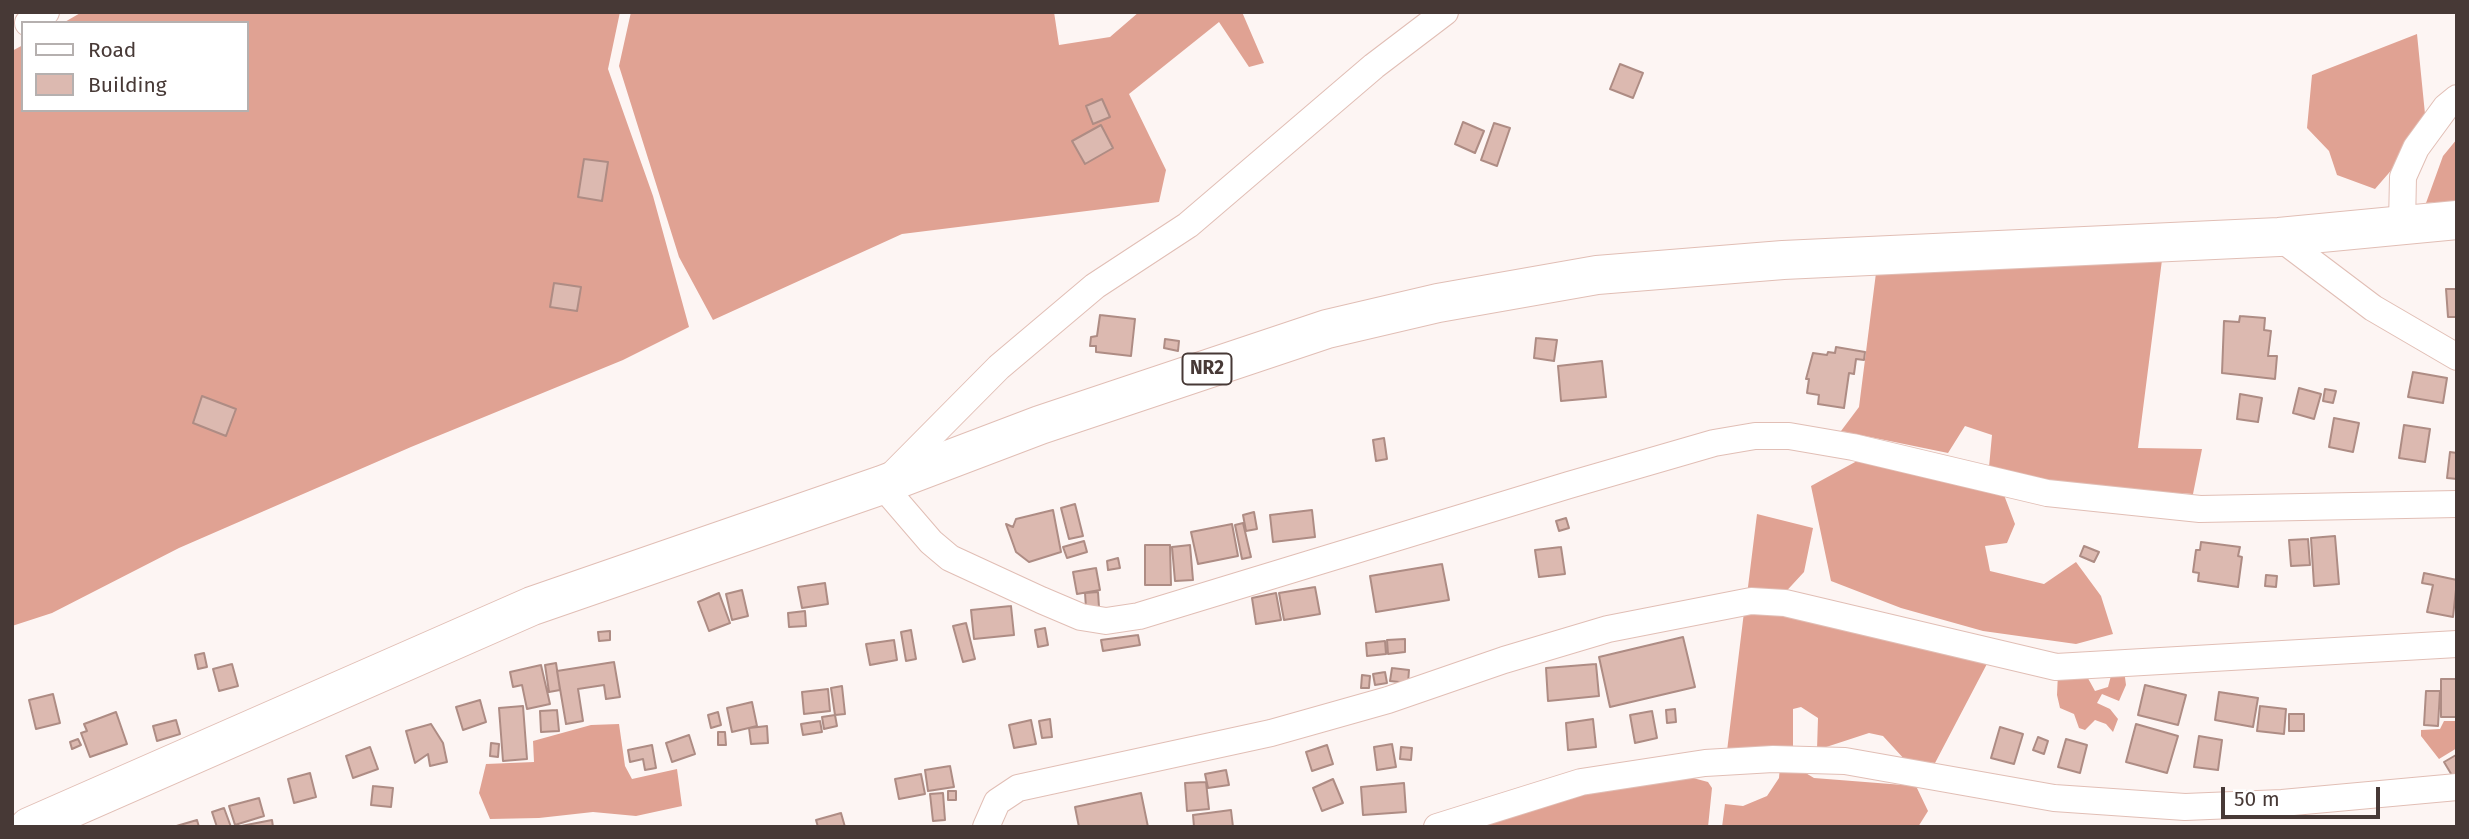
<!DOCTYPE html>
<style>
body{margin:0}
#map{position:relative;width:2469px;height:839px;overflow:hidden;background:#fdf5f3;font-family:"Fira Sans",sans-serif}
canvas{display:block}
.frame{position:absolute;inset:0;border:14px solid #473936;pointer-events:none}
.legend{position:absolute;left:21px;top:21px;width:228px;height:91px;box-sizing:border-box;background:#fff;border:2px solid #b5b0af;margin:0;padding:9px 12px;list-style:none;font-size:21px;color:#473936}
.legend li{display:flex;align-items:center;gap:14px;height:35px}
.legend b{width:35px;border:2px solid #b5b0af}
.scale{position:absolute;left:2221px;top:787px;width:159px;height:32px;box-sizing:border-box;border:4px solid #473936;border-top:0;padding-left:9px;font-size:21px;line-height:24px;white-space:nowrap;color:#473936;-webkit-text-stroke:5px #fff;paint-order:stroke}
</style>
<div id="map">
<canvas width="2469" height="839"></canvas>
<div class="frame"></div>
<ul class="legend">
<li><b style="height:9px;background:#fff"></b>Road</li>
<li><b style="height:19px;background:#dcb9b0"></b>Building</li>
</ul>
<div class="scale">50 m</div>
</div>
<script>
const ctx = document.querySelector('canvas').getContext('2d');
ctx.lineJoin = 'round';
function fillPath(path, color) {
  ctx.fillStyle = color;
  ctx.fill(path, 'evenodd');
}
function shape(rows) {
  const path = new Path2D();
  for (const r of rows) {
    path.moveTo(r[0], r[1]);
    for (let i = 2; i < r.length; i += 2) path.lineTo(r[i], r[i + 1]);
  }
  return path;
}
function strokePath(path, color, width, dash) {
  ctx.strokeStyle = color;
  ctx.lineWidth = width;
  ctx.lineCap = dash ? 'butt' : 'round';
  ctx.setLineDash(dash || []);
  ctx.stroke(path);
}
function label(font, color, halo, rows, align = 'center') {
  ctx.font = font + ' "Fira Sans",sans-serif';
  ctx.lineWidth = 5;
  ctx.setLineDash([]);
  ctx.textBaseline = 'middle';
  ctx.strokeStyle = halo;
  ctx.fillStyle = color;
  for (const [text, x, y, turn = 0] of rows) {
    ctx.save();
    ctx.translate(x, y);
    ctx.rotate((+turn || 0) * Math.PI / 180);
    ctx.textAlign = isNaN(turn) ? turn : align;
    if (halo) ctx.strokeText(text, 0, 0);
    ctx.fillText(text, 0, 0);
    ctx.restore();
  }
}
fillPath(shape([
 [82,12,620,12,608,69,653,196,689,327,623,360,411,447,179,548,52,613,12,626,12,51,23,45,23,110,247,110,247,23,63,23],
 [631,12,1054,12,1059,45,1110,37,1139,12,1242,12,1264,63,1249,67,1219,22,1129,94,1166,170,1159,202,902,234,713,320,679,257,619,66],
 [2417,34,2425,114,2401,159,2375,189,2337,175,2329,151,2307,128,2312,75],
 [2457,139,2457,201,2426,203,2443,156],
 [2162,260,2138,448,2202,449,2193,494,2075,487,1989,467,1992,435,1965,426,1948,453,1841,431,1859,407,1877,265],
 [1857,461,2004,495,2015,524,2007,543,1985,546,1990,571,2044,584,2076,562,2101,596,2113,634,2076,644,1983,631,1901,608,1831,581,1811,486],
 [1757,514,1813,528,1804,572,1780,598,1747,595],
 [1795,610,1989,660,1935,763,1906,761,1883,736,1869,733,1817,750,1818,718,1801,707,1793,709,1793,746,1727,751,1744,612],
 [2124,670,2126,685,2119,701,2102,694,2097,703,2110,709,2118,719,2113,732,2106,724,2095,720,2085,730,2079,728,2074,714,2060,708,2057,695,2058,673,2084,671,2095,691,2108,687,2112,672],
 [2444,721,2457,721,2457,748,2439,759,2421,736,2421,730,2440,729],
 [619,724,625,766,632,779,677,769,682,806,636,816,593,812,539,818,490,819,479,793,486,764,534,762,533,741,591,725],
 [1780,766,1794,766,1814,778,1916,786,1928,811,1918,827,1722,827,1725,804,1743,806,1767,796,1779,778],
 [1678,774,1708,782,1712,788,1708,827,1472,827,1533,802]
]), '#e0a293');
const building = shape([
 [1620,64,1643,73,1633,98,1610,89,1620,64],
 [1102,99,1110,117,1093,124,1086,106,1102,99],
 [1463,122,1484,131,1475,153,1455,144,1463,122],
 [1494,123,1510,128,1497,166,1481,160,1494,123],
 [1101,125,1113,148,1085,164,1072,141,1101,125],
 [584,159,608,162,602,201,578,197,584,159],
 [554,283,581,287,577,311,550,307,554,283],
 [2446,289,2457,289,2457,317,2448,317,2446,289],
 [1100,315,1135,319,1131,356,1096,352,1096,346,1090,346,1091,337,1097,336,1100,315],
 [2240,316,2265,318,2264,330,2271,331,2268,356,2277,356,2275,379,2222,373,2224,321,2239,322,2240,316],
 [1536,338,1557,340,1554,361,1534,358,1536,338],
 [1165,339,1179,341,1178,351,1164,348,1165,339],
 [1836,347,1865,352,1864,360,1856,359,1854,374,1849,373,1844,408,1818,404,1819,395,1807,393,1809,379,1806,379,1813,353,1827,355,1828,352,1835,353,1836,347],
 [1602,361,1606,397,1561,401,1558,366,1602,361],
 [2413,372,2447,378,2443,403,2408,397,2413,372],
 [2299,388,2321,394,2314,419,2293,413,2299,388],
 [2325,389,2336,391,2333,403,2323,401,2325,389],
 [2240,394,2262,398,2258,422,2237,419,2240,394],
 [202,396,236,409,226,436,193,423,202,396],
 [2334,418,2359,423,2353,452,2329,447,2334,418],
 [2404,425,2430,429,2425,462,2399,458,2404,425],
 [1384,438,1387,459,1376,461,1373,440,1384,438],
 [2450,452,2457,453,2457,479,2447,478,2450,452],
 [1075,504,1083,536,1069,539,1061,508,1075,504],
 [1053,510,1061,552,1029,562,1016,552,1006,524,1013,527,1016,519,1053,510],
 [1312,510,1315,537,1273,542,1270,515,1312,510],
 [1254,512,1257,529,1246,531,1243,515,1254,512],
 [1566,518,1569,528,1559,531,1556,521,1566,518],
 [1243,523,1251,557,1242,559,1235,525,1243,523],
 [1232,524,1238,556,1198,564,1191,532,1232,524],
 [2335,536,2339,584,2314,586,2311,538,2335,536],
 [2308,539,2310,565,2291,566,2289,540,2308,539],
 [1084,541,1087,552,1067,558,1063,547,1084,541],
 [2201,542,2240,547,2238,556,2242,557,2238,587,2198,581,2199,573,2193,572,2196,550,2200,550,2201,542],
 [1145,545,1170,545,1171,585,1145,585,1145,545],
 [1190,545,1193,580,1175,581,1172,547,1190,545],
 [2084,546,2099,552,2094,562,2080,556,2084,546],
 [1561,547,1565,574,1539,577,1535,550,1561,547],
 [1118,558,1120,568,1108,570,1107,561,1118,558],
 [1442,564,1449,600,1376,612,1370,576,1442,564],
 [1096,568,1100,590,1077,594,1073,572,1096,568],
 [2424,573,2457,580,2453,617,2427,612,2433,585,2422,583,2424,573],
 [2266,575,2277,576,2276,587,2265,586,2266,575],
 [825,583,828,604,802,608,798,587,825,583],
 [1315,587,1320,614,1284,620,1279,593,1315,587],
 [742,590,748,616,732,620,726,594,742,590],
 [1098,592,1099,607,1086,608,1085,593,1098,592],
 [719,593,730,623,709,631,698,602,719,593],
 [1276,593,1281,620,1256,624,1252,598,1276,593],
 [1011,606,1014,635,974,639,971,610,1011,606],
 [805,611,806,626,789,627,788,613,805,611],
 [966,623,975,659,963,662,953,626,966,623],
 [1045,628,1048,645,1038,647,1035,630,1045,628],
 [911,630,916,659,906,661,901,632,911,630],
 [610,631,610,640,599,641,598,632,610,631],
 [1138,635,1140,645,1103,651,1101,640,1138,635],
 [1683,637,1695,687,1610,707,1599,657,1683,637],
 [1405,639,1405,652,1388,654,1387,640,1405,639],
 [894,640,897,660,870,665,866,644,894,640],
 [1385,641,1386,654,1367,656,1366,643,1385,641],
 [204,653,207,667,198,669,195,655,204,653],
 [614,662,620,697,606,699,604,685,578,689,583,721,566,724,557,671,614,662],
 [556,663,560,690,549,692,545,665,556,663],
 [232,664,238,686,219,691,213,669,232,664],
 [1596,664,1599,696,1548,701,1546,668,1596,664],
 [541,665,550,704,527,709,522,685,513,687,510,672,541,665],
 [1392,668,1409,670,1408,683,1390,681,1392,668],
 [1385,672,1387,683,1375,685,1373,674,1385,672],
 [1362,675,1370,676,1369,688,1361,688,1362,675],
 [2441,679,2457,679,2457,717,2441,717,2441,679],
 [2145,685,2186,695,2178,725,2138,715,2145,685],
 [842,686,845,714,835,715,831,688,842,686],
 [828,689,830,711,804,714,802,692,828,689],
 [2426,691,2440,691,2438,726,2424,725,2426,691],
 [2219,692,2258,698,2253,727,2215,720,2219,692],
 [53,694,60,723,36,729,29,700,53,694],
 [480,700,486,722,463,730,456,707,480,700],
 [752,702,757,726,732,732,727,708,752,702],
 [523,706,527,759,503,761,499,708,523,706],
 [2260,706,2286,709,2284,734,2257,731,2260,706],
 [1675,709,1676,722,1667,723,1666,710,1675,709],
 [557,710,559,731,541,732,540,711,557,710],
 [1652,711,1657,738,1635,743,1630,715,1652,711],
 [116,712,127,744,90,757,81,733,87,731,84,724,116,712],
 [718,712,721,725,711,728,708,715,718,712],
 [2289,714,2304,714,2304,731,2289,731,2289,714],
 [835,715,837,726,824,729,822,717,835,715],
 [1050,719,1052,737,1042,738,1039,721,1050,719],
 [1593,719,1596,747,1568,750,1566,723,1593,719],
 [176,720,180,734,157,741,153,726,176,720],
 [1031,720,1036,744,1014,748,1009,725,1031,720],
 [820,721,822,732,803,735,801,724,820,721],
 [431,724,443,743,447,762,430,766,428,754,415,763,406,731,431,724],
 [2136,724,2178,736,2167,773,2126,762,2136,724],
 [767,726,768,743,751,744,749,728,767,726],
 [2000,727,2023,734,2014,764,1991,758,2000,727],
 [718,732,725,732,726,745,718,745,718,732],
 [689,735,695,754,672,762,666,743,689,735],
 [2199,736,2222,740,2218,770,2194,767,2199,736],
 [2038,737,2048,741,2044,754,2033,750,2038,737],
 [78,739,81,745,72,749,70,742,78,739],
 [2066,739,2087,745,2080,773,2058,767,2066,739],
 [491,743,499,744,498,757,490,756,491,743],
 [1392,744,1396,767,1377,770,1374,747,1392,744],
 [652,745,656,768,645,770,643,759,630,762,628,750,652,745],
 [1327,745,1333,764,1312,771,1306,752,1327,745],
 [370,747,378,769,353,778,346,756,370,747],
 [1401,747,1412,748,1411,760,1400,759,1401,747],
 [2456,755,2457,777,2453,777,2444,762,2456,755],
 [950,766,954,787,928,791,925,770,950,766],
 [1226,770,1229,785,1208,788,1205,774,1226,770],
 [310,773,316,797,294,803,288,779,310,773],
 [921,774,925,794,899,799,895,779,921,774],
 [1333,779,1343,803,1322,811,1313,788,1333,779],
 [1206,782,1209,809,1187,811,1185,783,1206,782],
 [1404,783,1406,812,1363,815,1361,787,1404,783],
 [373,786,393,788,391,807,371,805,373,786],
 [948,791,956,791,956,800,948,800,948,791],
 [943,793,945,820,933,821,930,794,943,793],
 [1141,793,1148,827,1079,827,1075,807,1141,793],
 [259,798,264,816,235,825,229,806,259,798],
 [224,808,231,827,217,827,212,812,224,808],
 [1231,810,1233,827,1194,827,1193,815,1231,810],
 [841,813,845,827,818,827,816,820,841,813],
 [197,820,199,827,173,827,197,820],
 [272,820,273,827,236,827,272,820]
]);
fillPath(building, '#dcb9b0');
strokePath(building, '#ae8c84', 2);
const minor = shape([
 [1445,12,1374,66,1188,225,1095,286,999,367,882,485,931,542,950,558,1041,600,1081,617,1106,621,1139,616,1569,485,1714,443,1755,436,1789,436,1853,447,2047,493,2200,509,2457,504],
 [28,23,46,12],
 [2402,224,2403,177,2416,148,2446,107,2457,98],
 [2279,237,2373,308,2457,357],
 [986,827,997,802,1018,788,1271,733,1388,700,1504,660,1608,629,1751,601,1785,603,2056,667,2457,644],
 [1437,827,1581,782,1705,763,1773,759,1845,761,2054,798,2185,807,2282,803,2457,787]
]);
const highway = shape([
 [29,827,532,606,882,485,1040,425,1327,329,1438,303,1597,275,1783,260,2279,237,2457,220]
]);
strokePath(minor, '#e1beb5', 28);
strokePath(highway, '#e1beb5', 40);
strokePath(minor, '#fff', 26);
strokePath(highway, '#fff', 38);
for (const [x, y, w] of [
 [1207,369,49]
]) {
  const box = new Path2D();
  box.roundRect(x - w / 2, y - 15.5, w, 31, 5);
  ctx.fillStyle = '#fff';
  ctx.fill(box);
  strokePath(box, '#473936', 2);
}
label('bold 19px', '#473936', null, [
 ["NR2",1207,369]
]);
</script>
